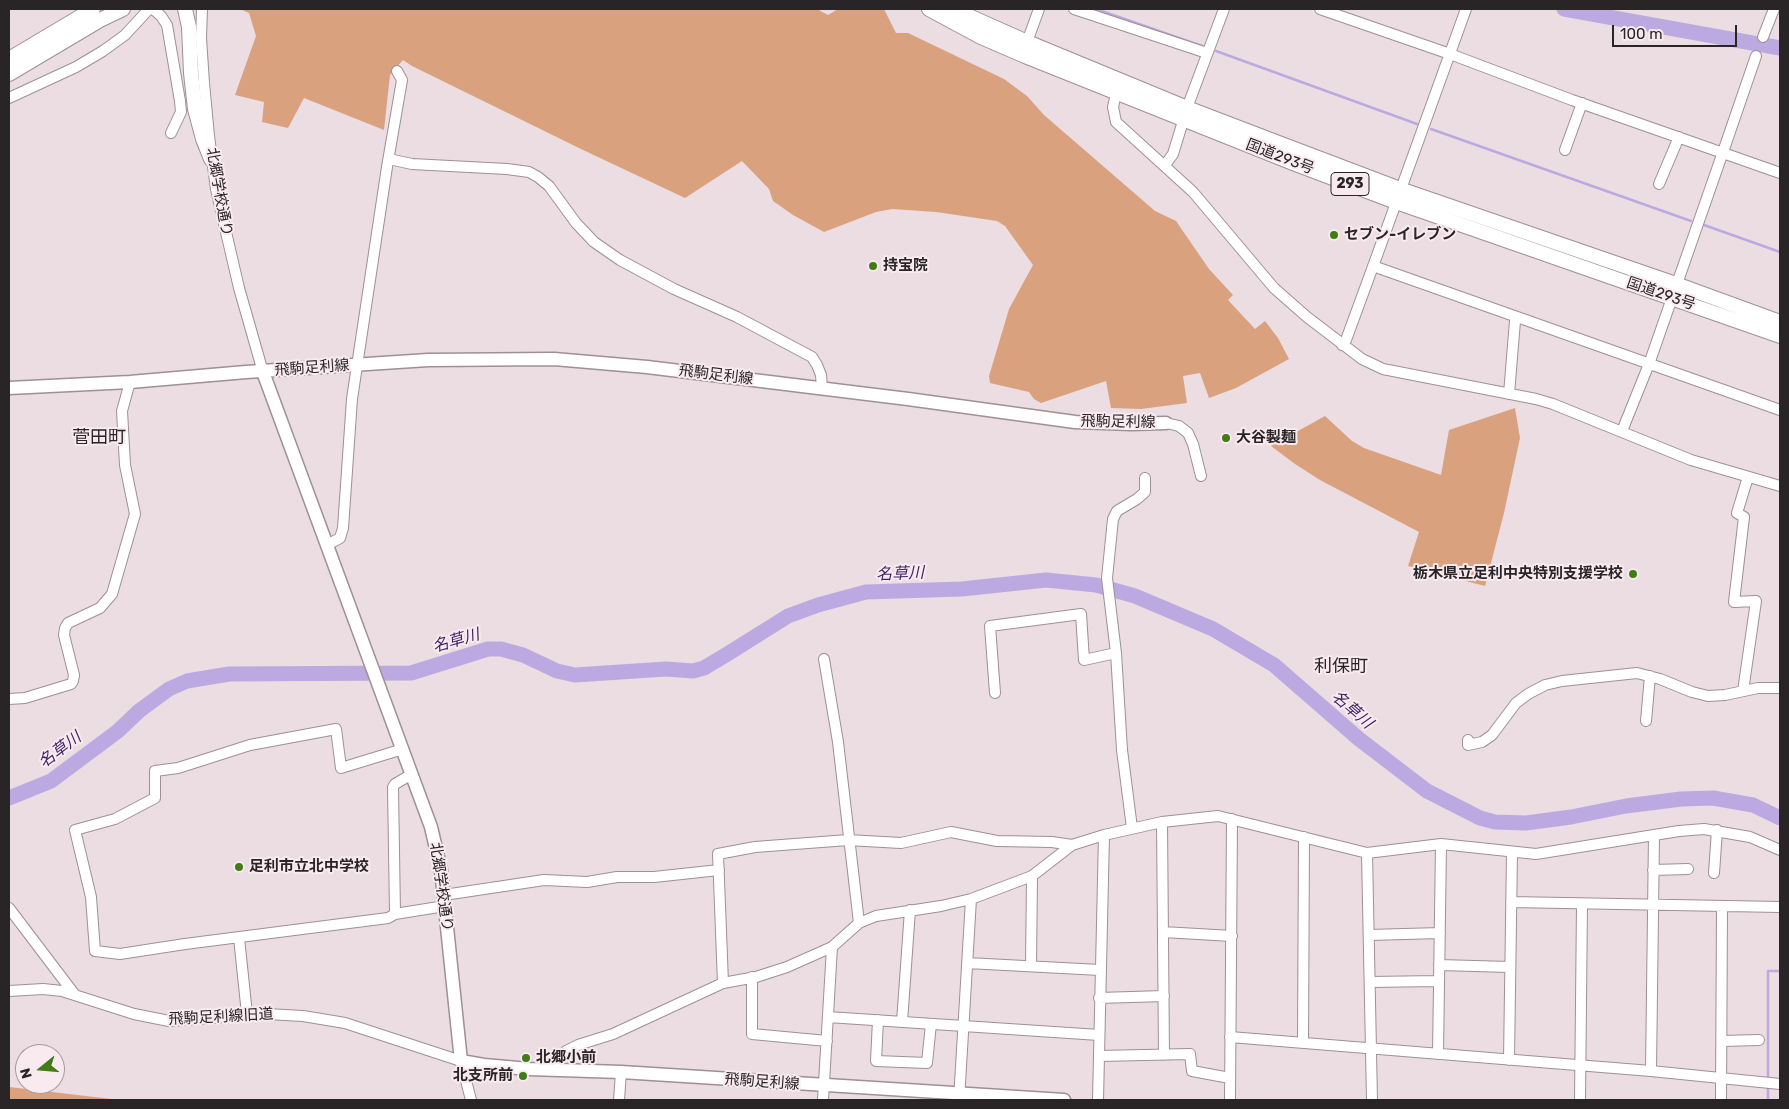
<!DOCTYPE html>
<meta charset="utf-8">
<style>
body{margin:0}
#map{position:relative;width:1789px;height:1109px;overflow:hidden;background:#ebdde1;font-family:Rubik,sans-serif}
canvas{display:block}
.frame{position:absolute;inset:0;border:10px solid #292426;pointer-events:none}
.north{position:absolute;left:15px;top:1044px;width:50px;height:50px;box-sizing:border-box;background:#f8eaef;border:1px solid #a59b9f;border-radius:50%;rotate:253deg;font-size:14px;font-weight:700;line-height:20px;text-align:center;color:#292426}
.north::after{content:'';display:block;margin:auto;width:18px;height:22px;background:#417c17;clip-path:polygon(50% 0,100% 100%,50% 72%,0 100%)}
.scale{position:absolute;left:1612px;top:25px;width:125px;height:22px;box-sizing:border-box;border:2px solid #292426;border-top:0;padding-left:6px;font-size:15px;line-height:18px;white-space:nowrap;color:#292426;-webkit-text-stroke:4px #f8eaef;paint-order:stroke}
</style>
<div id="map">
<canvas width="1789" height="1109"></canvas>
<div class="frame"></div>
<div class="north">N</div>
<div class="scale">100 m</div>
</div>
<script>
const ctx = document.querySelector('canvas').getContext('2d');
ctx.lineJoin = 'round';
function fillPath(path, color) {
  ctx.fillStyle = color;
  ctx.fill(path, 'evenodd');
}
function shape(rows) {
  const path = new Path2D();
  for (const r of rows) {
    path.moveTo(r[0], r[1]);
    for (let i = 2; i < r.length; i += 2) path.lineTo(r[i], r[i + 1]);
  }
  return path;
}
function strokePath(path, color, width, dash) {
  ctx.strokeStyle = color;
  ctx.lineWidth = width;
  ctx.lineCap = dash ? 'butt' : 'round';
  ctx.setLineDash(dash || []);
  ctx.stroke(path);
}
function label(font, color, halo, rows, align = 'center') {
  ctx.font = font + ' Rubik,"Noto Sans JP",sans-serif';
  ctx.lineWidth = 4;
  ctx.setLineDash([]);
  ctx.textBaseline = 'middle';
  ctx.strokeStyle = halo;
  ctx.fillStyle = color;
  for (const [text, x, y, turn = 0] of rows) {
    ctx.save();
    ctx.translate(x, y);
    ctx.rotate((+turn || 0) * Math.PI / 180);
    ctx.textAlign = isNaN(turn) ? turn : align;
    if (halo) ctx.strokeText(text, 0, 0);
    ctx.fillText(text, 0, 0);
    ctx.restore();
  }
}
fillPath(shape([
 [240,9,817,9,828,15,838,9,884,9,896,33,908,33,1004,79,1027,96,1044,115,1155,211,1176,221,1209,269,1233,295,1228,300,1255,329,1265,321,1278,338,1289,359,1236,388,1209,398,1200,373,1183,376,1187,403,1141,409,1111,408,1106,381,1041,403,1034,399,1029,392,990,383,989,376,1009,309,1033,265,1005,226,997,221,936,212,892,209,876,212,824,232,793,215,773,201,769,189,742,161,685,198,581,149,412,66,403,60,390,75,384,130,304,98,288,128,262,122,264,102,235,95,256,36,249,13],
 [1515,408,1520,438,1504,513,1485,586,1408,566,1419,532,1320,480,1295,464,1271,446,1325,416,1352,441,1364,448,1441,475,1449,430],
 [9,1087,120,1100,9,1100]
]), '#daa17f');
strokePath(shape([
 [1096,9,1202,46],
 [1216,51,1417,124],
 [1431,129,1691,221],
 [1704,225,1780,252],
 [1768,1081,1768,971,1780,971],
 [1768,1100,1768,1087]
]), '#bda9e2', 2.5);
strokePath(shape([
 [1564,9,1780,48],
 [9,798,51,781,118,731,139,711,158,697,169,689,187,681,229,674,411,673,488,649,501,649,523,655,557,671,575,675,666,669,693,671,704,668,729,653,788,616,818,605,866,592,962,589,1046,580,1096,585,1135,596,1213,629,1274,665,1359,739,1427,791,1480,818,1495,822,1526,823,1571,817,1626,806,1681,799,1713,798,1753,805,1780,818]
]), '#bda9e2', 15);
const minor = shape([
 [153,9,161,16,167,25,180,101,181,112,171,133],
 [202,9,201,38,204,83,209,136,216,189,239,288,263,372],
 [1074,9,1207,53],
 [1320,9,1450,54,1572,100,1780,173],
 [1763,37,1774,9],
 [1027,42,1039,9],
 [1116,93,1113,107,1116,122,1193,192,1274,288,1307,317,1362,359,1383,369,1536,399,1553,404,1691,460,1780,486],
 [9,98,76,67,103,51,125,35,149,9],
 [1565,150,1582,103],
 [389,159,412,164,507,169,529,172,538,177,549,186,576,223,594,242,620,260,674,289,737,317,812,357,817,365,821,375,822,388],
 [1165,165,1173,154,1187,108,1224,9],
 [1659,184,1679,137],
 [1373,266,1780,410],
 [1342,345,1346,340,1375,261,1466,9],
 [1509,394,1515,321,1517,317],
 [1166,423,1179,426,1188,433,1193,444,1201,476],
 [1622,431,1649,364,1723,152,1756,56],
 [327,545,340,538,343,528,352,399,387,167,402,80,397,71],
 [824,659,838,742,859,923],
 [1743,691,1756,601,1734,602,1744,517,1737,513,1748,477],
 [995,693,990,626,1081,614,1084,660,1116,653],
 [9,699,25,698,71,684,73,681,74,675,64,635,65,628,68,623,100,608,112,594,135,514,125,465,122,411,130,382],
 [1646,721,1650,676],
 [1468,740,1468,745,1482,742,1492,735,1516,703,1528,694,1545,685,1562,681,1637,673,1660,679,1692,692,1708,696,1725,695,1758,688,1780,688],
 [403,749,341,768,336,729,250,745,178,768,155,771,155,798,115,819,75,830,91,897,95,951,120,954,185,944,388,918,395,914,445,906],
 [1162,822,1164,1055],
 [1132,828,1122,750,1116,653,1107,578,1113,519,1117,511,1137,499,1145,492,1145,478],
 [1367,853,1372,1100],
 [1653,870,1688,869],
 [1714,873,1717,830],
 [444,895,544,880,587,882,617,877,654,877,719,870],
 [1511,902,1780,907],
 [9,908,75,995],
 [395,914,393,787,395,784,412,774],
 [1163,932,1232,936],
 [1369,935,1440,933],
 [239,938,247,1014],
 [967,963,1100,970],
 [1439,965,1510,967],
 [1031,966,1032,876],
 [752,977,752,1034,827,1041],
 [1370,982,1439,981],
 [723,983,718,854,755,847,848,840,901,843,951,832,997,841,1052,842,1072,845],
 [9,991,43,989,62,991,134,1014,169,1021,267,1014,303,1016,345,1023,461,1061,471,1100],
 [1099,998,1164,996],
 [828,1017,1099,1035],
 [878,1020,876,1061,927,1063,931,1024],
 [902,1022,910,910],
 [1230,1037,1651,1071,1780,1084],
 [1722,1041,1759,1040],
 [1303,1043,1304,837],
 [1438,1054,1441,844],
 [1099,1056,1190,1054,1192,1071,1230,1078],
 [1509,1060,1512,853],
 [552,1070,566,1051,578,1045,613,1034,723,983,756,977,787,967,832,947,859,923,876,916,941,906,971,899,1032,876,1072,845,1104,835,1162,822,1218,816,1367,853,1441,844,1536,854,1679,831,1704,829,1750,837,1780,850],
 [1651,1071,1654,835],
 [619,1100,621,1072],
 [823,1100,832,947],
 [959,1100,971,899],
 [1098,1100,1104,835],
 [1230,1100,1232,819],
 [1580,1100,1582,904],
 [1721,1100,1722,906]
]);
const major = shape([
 [263,372,431,827,441,870,461,1061,484,1065,529,1069,621,1072,1064,1100],
 [9,388,130,382,246,372,428,360,554,359,647,367,908,399,1075,422,1131,424,1166,423]
]);
const highway = shape([
 [185,9,189,27,191,73,195,109,203,139,211,159],
 [929,9,981,37,1025,56,1293,163,1396,202,1780,336],
 [953,9,1027,42,1187,108,1276,142,1400,189,1676,284,1780,322],
 [9,59,93,9],
 [9,74,100,20,123,9]
]);
strokePath(minor, '#9e9095', 12);
strokePath(major, '#9e9095', 15);
strokePath(highway, '#9e9095', 16);
strokePath(minor, '#fff', 10);
strokePath(major, '#fff', 12);
strokePath(highway, '#fff', 14);
for (const [x, y, r, color] of [
 [1334,235,5,"#417c17"],
 [873,266,5,"#417c17"],
 [1226,438,5,"#417c17"],
 [1633,574,5,"#417c17"],
 [239,867,5,"#417c17"],
 [526,1058,5,"#417c17"],
 [523,1076,5,"#417c17"]
]) {
  const dot = new Path2D();
  dot.arc(x, y, r, 0, 2 * Math.PI);
  ctx.fillStyle = color;
  ctx.fill(dot);
  strokePath(dot, '#f8eaef', 2);
}
for (const [x, y, w] of [
 [1350,184,38]
]) {
  const box = new Path2D();
  box.roundRect(x - w / 2, y - 11.5, w, 23, 4);
  ctx.fillStyle = '#f8eaef';
  ctx.fill(box);
  strokePath(box, '#292426', 1);
}
label('bold 14px', '#292426', null, [
 ["293",1350,184]
]);
label('15px', '#292426', '#f8eaef', [
 ["国道293号",1280,157,21],
 ["北郷学校通り",219,192,80],
 ["国道293号",1661,294,19],
 ["飛駒足利線",312,368,-4],
 ["飛駒足利線",716,375,7],
 ["飛駒足利線",1118,422,1],
 ["北郷学校通り",441,887,82],
 ["飛駒足利線旧道",221,1017,-3],
 ["飛駒足利線",762,1082,4]
]);
label('bold 15px', '#292426', '#f8eaef', [
 ["セブン-イレブン",1344,235],
 ["持宝院",883,266],
 ["大谷製麺",1236,438],
 ["栃木県立足利中央特別支援学校",1623,574,"right"],
 ["足利市立北中学校",249,867],
 ["北郷小前",536,1058],
 ["北支所前",513,1076,"right"]
], 'left');
label('italic 16px', '#402366', '#f8eaef', [
 ["名草川",900,574,-2],
 ["名草川",456,641,-16],
 ["名草川",1352,710,41],
 ["名草川",60,750,-37]
]);
label('18px', '#292426', '#f8eaef', [
 ["菅田町",99,438],
 ["利保町",1341,667]
]);
</script>
